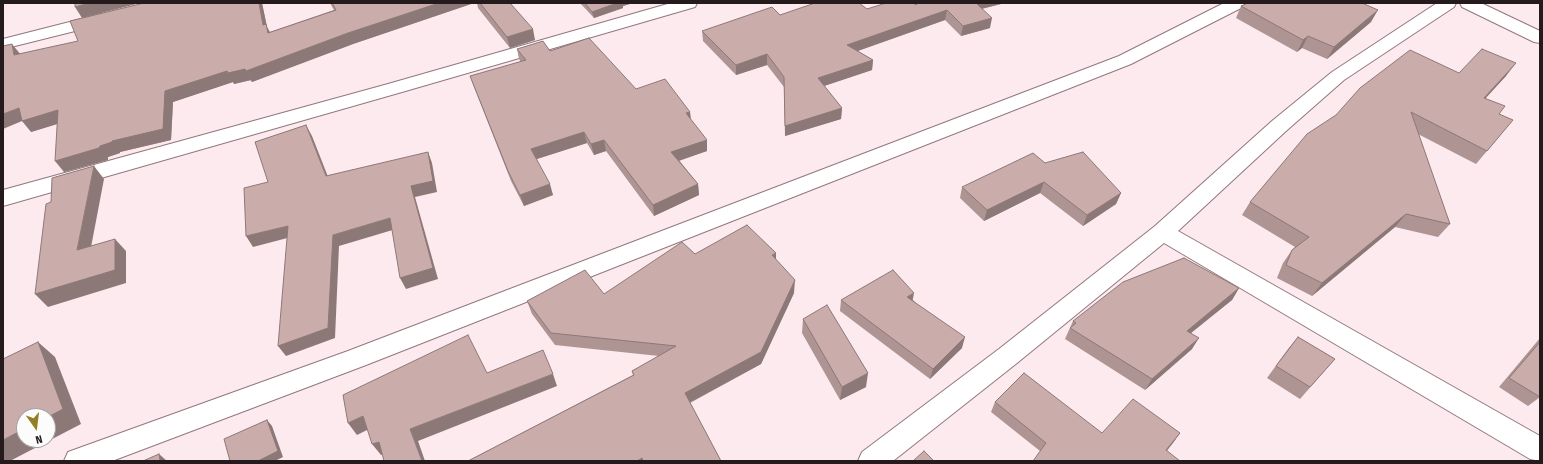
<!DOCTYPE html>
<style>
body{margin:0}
#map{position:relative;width:1543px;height:464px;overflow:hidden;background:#fceaee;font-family:"Fira Sans Condensed",sans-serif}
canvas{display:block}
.frame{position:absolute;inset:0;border:4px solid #251b1d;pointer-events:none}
.north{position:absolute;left:16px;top:408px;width:40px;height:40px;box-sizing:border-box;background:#fcfcfc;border:1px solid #a6a2a3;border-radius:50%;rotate:166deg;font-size:11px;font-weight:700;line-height:16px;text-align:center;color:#251b1d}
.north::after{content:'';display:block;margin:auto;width:14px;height:18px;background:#957f26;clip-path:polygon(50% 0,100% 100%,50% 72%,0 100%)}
</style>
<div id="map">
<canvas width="1543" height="464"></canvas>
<div class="frame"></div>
<div class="north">N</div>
</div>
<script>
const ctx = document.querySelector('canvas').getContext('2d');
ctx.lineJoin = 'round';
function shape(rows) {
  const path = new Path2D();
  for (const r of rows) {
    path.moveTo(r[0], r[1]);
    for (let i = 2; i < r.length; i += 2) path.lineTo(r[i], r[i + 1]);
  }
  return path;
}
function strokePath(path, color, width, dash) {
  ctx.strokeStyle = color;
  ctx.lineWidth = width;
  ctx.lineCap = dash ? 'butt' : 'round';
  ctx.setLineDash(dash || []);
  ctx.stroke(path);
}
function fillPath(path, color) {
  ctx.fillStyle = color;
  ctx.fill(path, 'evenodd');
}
const minor = shape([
 [671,3,697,3,695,7,402,92,3,206,3,190,388,84,671,3],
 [1224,3,1245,3,1243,7,1131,64,366,365,112,461,64,461,68,452,348,351,1119,56,1224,3],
 [1437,3,1456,3,1454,7,1344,80,1286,131,1178,231,1540,436,1540,461,1530,459,1164,243,1017,363,893,461,858,461,862,452,999,349,1155,226,1272,121,1332,72,1437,3],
 [1460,3,1481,3,1540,31,1540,43,1534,42,1462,7,1460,3],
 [101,14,107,15,110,19,107,23,3,49,3,39,101,14]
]);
strokePath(minor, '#92777e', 2);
fillPath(minor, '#fff');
fillPath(shape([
 [144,3,262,3,267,27,270,32,334,10,330,3,474,3,353,44,252,82,251,80,234,84,233,82,173,102,171,140,120,152,120,153,108,157,108,160,64,172,57,124,31,132,78,41],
 [477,3,510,3,535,40,510,48,478,8],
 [580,3,633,3,623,6,623,8,594,18],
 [918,3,1005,3,982,9,990,28,961,36,945,20,858,51,873,60,872,70,824,86,842,108,841,119,785,136,784,87,767,65,736,75,703,41,702,31,780,15,916,5],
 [1241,6,1371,22,1327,59,1302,48,1297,52,1236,18],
 [517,49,550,51,636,89,690,112,691,120,707,151,679,160,698,184,699,195,654,216,606,151,594,155,587,143,536,159,553,195,524,206,511,181,474,87,470,76,521,62,519,59],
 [1459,73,1506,76,1485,98,1499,114,1513,120,1476,164,1418,134,1450,224,1438,237,1395,227,1312,296,1277,278,1283,263,1292,250,1295,247,1242,215,1250,202,1336,115],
 [1045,163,1121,193,1116,204,1083,226,1040,193,984,221,960,198,962,187],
 [695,254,776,259,794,293,761,364,690,403,721,461,468,461,633,375,632,371,659,356,555,345,532,314,527,301,604,294],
 [1239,288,1232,300,1190,333,1192,349,1145,390,1065,339,1073,321],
 [841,300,913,300,962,348,930,379,840,311],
 [803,319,866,387,840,400,802,333],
 [1298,337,1335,359,1300,399,1267,378,1288,349],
 [1540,338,1540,397,1528,406,1499,387],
 [995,402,1102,433,1180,433,1167,451,1040,451,991,412]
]), '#ae9493');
fillPath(shape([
 [89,3,140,3,82,18,75,7],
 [259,3,262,3,267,27,271,35,274,44,263,25],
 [439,3,474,3,353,44,252,82,246,71,348,33],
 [617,3,633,3,623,6,623,8,594,18,592,12],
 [973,3,1005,3,972,11],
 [947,10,945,20,846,55,847,45],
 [1378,10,1371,22,1327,59,1334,47],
 [992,18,990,28,961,36,963,26],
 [533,29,535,40,510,48,507,37],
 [1308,36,1302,48,1297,52,1303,40],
 [12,44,21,55,14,55],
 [767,54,767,65,736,75,736,65],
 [873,60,872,70,818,88,818,78],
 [1516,63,1506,76,1474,111,1484,98],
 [245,69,251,80,234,84,233,82,173,102,171,140,120,152,120,153,108,157,108,160,64,172,55,161,100,146,112,141,165,91,227,71],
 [19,108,58,110,67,121,31,132,22,121,3,129,3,114],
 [842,108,841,119,785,136,785,126],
 [690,112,691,123,686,113],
 [306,125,312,136,332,187,326,176],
 [584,132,587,143,534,160,531,149],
 [604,140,606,151,594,155,591,144],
 [707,140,707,151,673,163,671,152],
 [428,152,432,163,437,192,415,197,438,279,406,289,400,278,411,186],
 [94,166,104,179,88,263,77,250],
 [1044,182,1040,193,984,221,987,210],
 [550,184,553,195,524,206,520,195],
 [698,184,699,195,654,216,653,205],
 [1121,193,1116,204,1083,226,1087,215],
 [1406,214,1395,227,1312,296,1322,283],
 [390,218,396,229,339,246,335,338,286,356,278,346,333,235],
 [288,226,295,236,253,247,246,236],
 [115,239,126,251,126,283,48,307,35,294],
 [776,253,776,266,772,255],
 [795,280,794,293,761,364,687,404,685,393],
 [1239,288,1232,300,1180,342,1187,331],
 [914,293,912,304,907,297],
 [965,337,962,348,930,379,933,369],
 [1199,338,1192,349,1145,390,1152,379],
 [38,342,55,357,81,424,10,461,3,461,3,440,24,429,24,440,48,440,48,417],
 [868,373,866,387,840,400,842,387],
 [553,374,557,386,418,441,425,461,422,461,410,429],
 [363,416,371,428,357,435,348,423],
 [267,420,272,426,283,457,275,461,258,461],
 [1180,433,1173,443,1159,459,1166,450],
 [379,442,387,453,381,455,372,444],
 [159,454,167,461,160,461],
 [642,458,643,461,637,461]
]), '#8d7878');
const building = shape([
 [75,3,89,3,75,7,75,3],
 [144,3,259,3,263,25,266,24,268,33,336,10,332,3,439,3,348,33,246,71,245,69,228,73,227,71,165,91,163,129,112,141,112,142,100,146,99,148,55,161,58,110,22,121,19,108,3,114,3,46,12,44,14,55,78,41,70,21,144,3],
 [480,3,510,3,533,29,507,37,480,3],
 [585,3,617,3,592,12,585,3],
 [815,3,859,3,867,9,886,3,913,3,916,5,918,3,976,3,992,18,963,26,947,10,847,45,873,60,818,78,842,108,785,126,784,77,767,54,736,65,702,31,772,7,780,15,815,3],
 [1248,3,1362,3,1378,10,1334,47,1308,36,1303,40,1241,6,1248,3],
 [589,38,636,89,665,79,690,112,686,113,707,140,671,152,698,184,653,205,604,140,591,144,584,132,531,149,550,184,520,195,508,171,470,76,526,60,517,49,543,41,550,51,589,38],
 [1482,49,1516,63,1484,98,1505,106,1499,114,1513,120,1487,151,1411,112,1450,224,1406,214,1322,283,1286,265,1292,250,1309,237,1250,202,1307,134,1336,115,1360,88,1410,50,1459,73,1482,49],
 [306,125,326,176,428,152,433,181,411,186,433,268,400,278,390,218,333,235,328,328,278,346,288,226,246,236,244,188,268,182,255,142,306,125],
 [1083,152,1121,193,1087,215,1044,182,987,210,962,187,1033,153,1045,163,1083,152],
 [94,166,77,250,115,239,115,270,35,294,46,204,51,202,52,178,94,166],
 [747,225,776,253,772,255,795,280,761,352,685,393,721,461,643,461,642,458,637,461,468,461,634,375,632,371,676,346,551,333,527,301,585,270,604,294,682,242,695,254,747,225],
 [1184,258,1239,288,1187,331,1199,338,1152,379,1070,328,1076,323,1073,321,1123,282,1184,258],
 [893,270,914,293,907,297,965,337,933,369,841,300,893,270],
 [827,305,868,373,842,387,803,319,827,305],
 [468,335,487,373,543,350,553,374,410,429,422,461,384,461,379,442,372,444,363,416,348,423,343,395,468,335],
 [1298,337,1335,359,1310,387,1276,366,1298,337],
 [38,342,63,409,48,417,48,416,24,416,24,429,3,440,3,359,38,342],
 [1540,342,1540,397,1509,378,1540,342],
 [1024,373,1102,433,1133,399,1180,433,1166,450,1180,461,1033,461,1046,443,995,402,1024,373],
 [267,420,278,451,258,461,230,461,224,439,267,420],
 [924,451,934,461,913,461,924,451],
 [159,454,160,461,143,461,159,454]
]);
fillPath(building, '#caacab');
strokePath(building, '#8d7878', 1);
</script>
